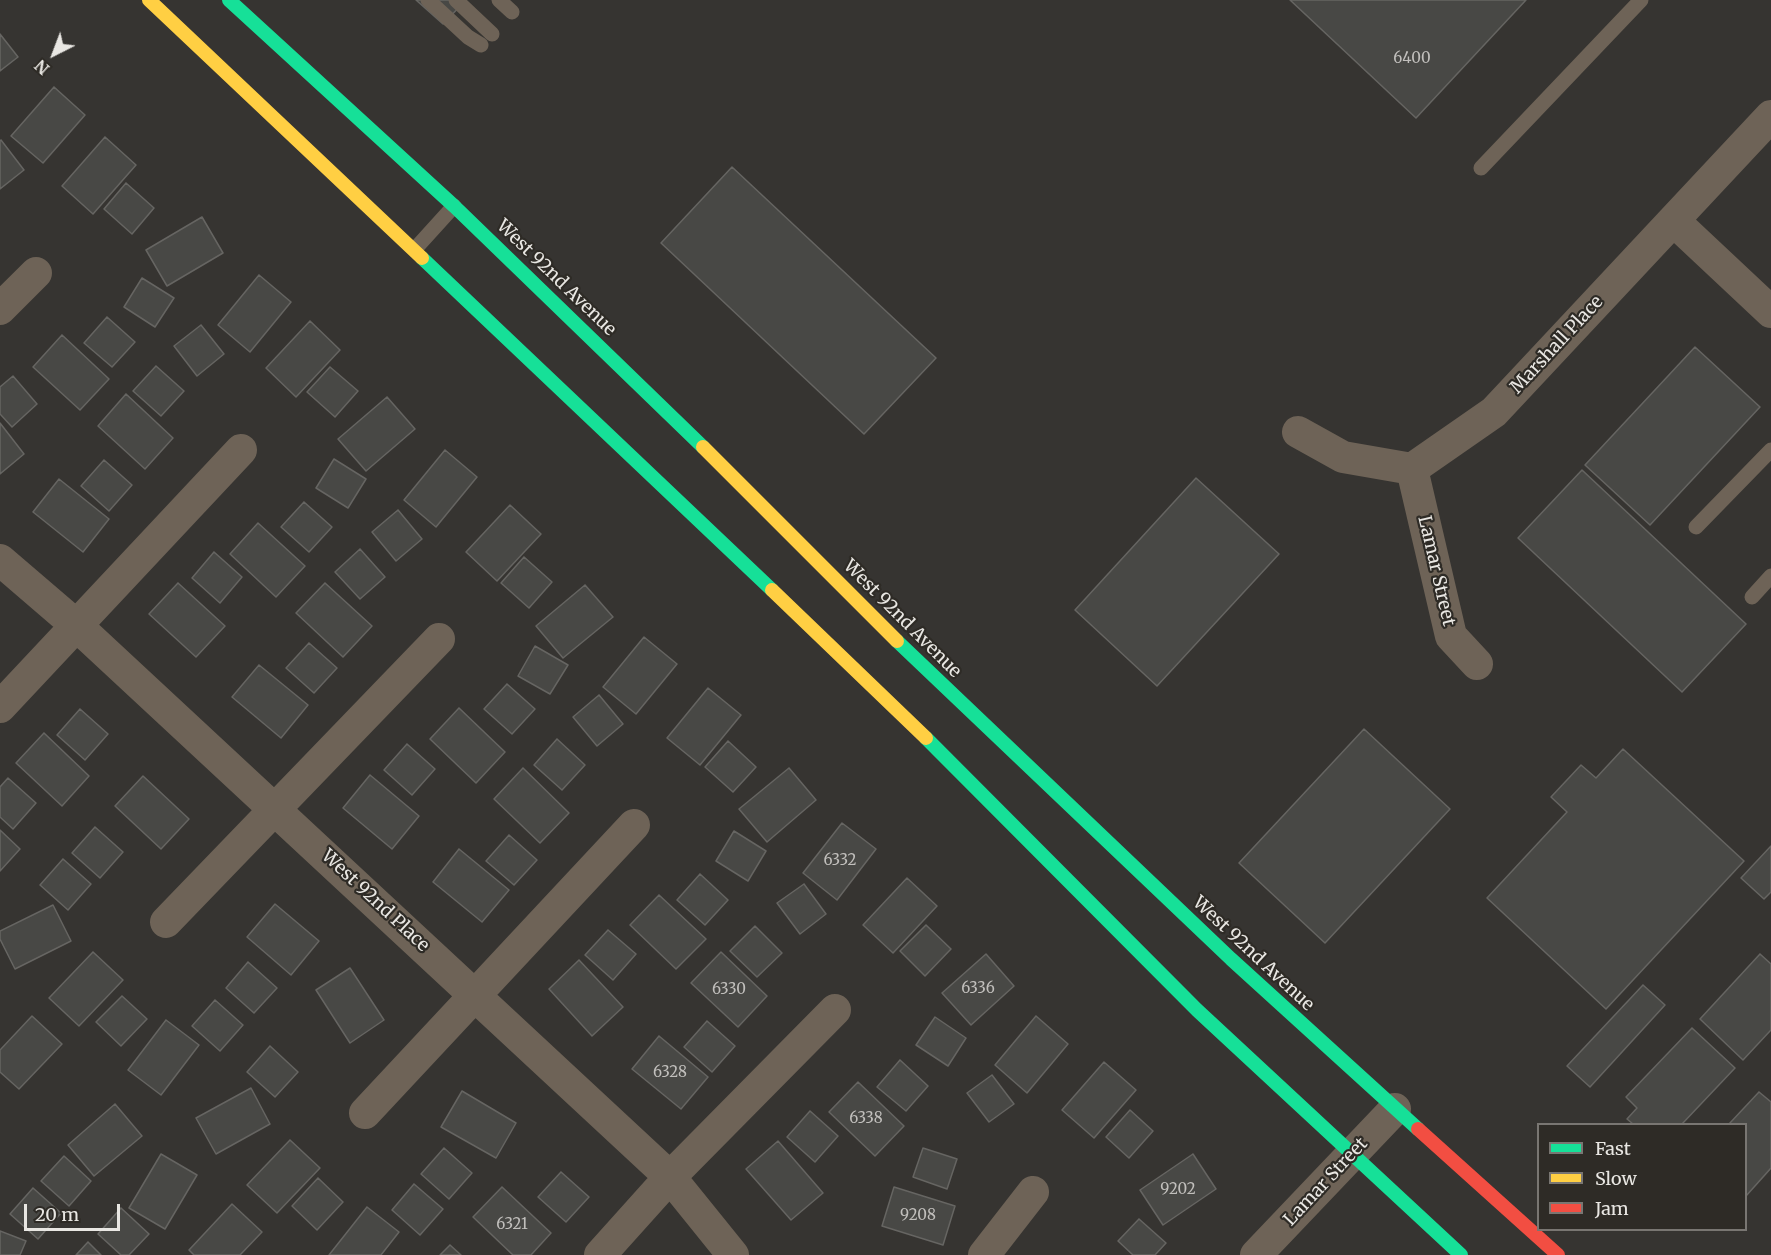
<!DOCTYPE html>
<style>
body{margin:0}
#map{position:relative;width:1771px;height:1255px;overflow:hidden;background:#363431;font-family:Merriweather,serif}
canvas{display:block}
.legend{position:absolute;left:1537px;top:1123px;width:210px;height:108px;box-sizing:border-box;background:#2e2b26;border:2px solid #797672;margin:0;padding:8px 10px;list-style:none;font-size:18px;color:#e9e7e3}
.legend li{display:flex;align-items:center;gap:12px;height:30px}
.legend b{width:30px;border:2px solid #797672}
.north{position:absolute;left:24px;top:24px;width:60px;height:60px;-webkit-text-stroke:4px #2e2b26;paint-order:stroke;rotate:222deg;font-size:16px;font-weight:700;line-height:24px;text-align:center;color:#e9e7e3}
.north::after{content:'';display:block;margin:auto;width:21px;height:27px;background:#e9e7e3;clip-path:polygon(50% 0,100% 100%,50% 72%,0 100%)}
.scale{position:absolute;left:24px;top:1204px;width:96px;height:27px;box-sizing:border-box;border:3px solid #e9e7e3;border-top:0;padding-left:8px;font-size:18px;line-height:21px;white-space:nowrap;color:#e9e7e3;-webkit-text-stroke:4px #2e2b26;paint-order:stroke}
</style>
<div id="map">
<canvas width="1771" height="1255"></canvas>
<ul class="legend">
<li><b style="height:8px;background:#16e098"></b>Fast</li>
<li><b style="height:8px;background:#ffcf43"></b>Slow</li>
<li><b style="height:8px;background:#f24e42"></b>Jam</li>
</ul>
<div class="north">N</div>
<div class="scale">20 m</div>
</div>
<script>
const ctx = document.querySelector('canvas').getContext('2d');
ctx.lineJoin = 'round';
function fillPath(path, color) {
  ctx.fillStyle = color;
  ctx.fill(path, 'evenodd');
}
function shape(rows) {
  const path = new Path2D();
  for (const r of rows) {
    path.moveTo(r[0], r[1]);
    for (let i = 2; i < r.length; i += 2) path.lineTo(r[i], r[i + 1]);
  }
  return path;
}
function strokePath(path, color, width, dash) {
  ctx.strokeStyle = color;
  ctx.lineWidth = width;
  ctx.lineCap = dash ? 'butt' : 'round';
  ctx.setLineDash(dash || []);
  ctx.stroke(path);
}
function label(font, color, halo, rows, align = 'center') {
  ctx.font = font + ' Merriweather,serif';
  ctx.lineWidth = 4.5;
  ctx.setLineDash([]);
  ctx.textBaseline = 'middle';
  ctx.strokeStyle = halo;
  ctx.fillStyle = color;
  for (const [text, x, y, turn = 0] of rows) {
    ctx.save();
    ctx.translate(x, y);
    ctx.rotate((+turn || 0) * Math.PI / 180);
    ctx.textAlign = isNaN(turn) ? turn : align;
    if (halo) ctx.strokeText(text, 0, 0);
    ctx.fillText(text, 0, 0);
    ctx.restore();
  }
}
const building = shape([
 [416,0,466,0,443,24,416,0],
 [1290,0,1526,0,1416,118,1290,0],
 [0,34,18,57,0,71,0,34],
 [54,87,85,115,43,163,11,136,54,87],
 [105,137,136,165,93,214,62,186,105,137],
 [1,140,24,170,0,189,0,141,1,140],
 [732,167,936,358,864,434,661,243,732,167],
 [126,183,154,208,132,234,104,209,126,183],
 [202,217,223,253,167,286,146,250,202,217],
 [259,275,291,302,250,352,218,325,259,275],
 [142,278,174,298,155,327,124,307,142,278],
 [107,317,135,342,112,367,84,343,107,317],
 [310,321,340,350,296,397,266,368,310,321],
 [201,325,224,354,197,376,174,346,201,325],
 [62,335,109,379,80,410,33,367,62,335],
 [1695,347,1760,407,1650,525,1585,465,1695,347],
 [156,366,184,391,161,416,133,391,156,366],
 [330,367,358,391,335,417,307,392,330,367],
 [13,376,37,404,12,427,0,414,0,387,13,376],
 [126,394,173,438,145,469,98,426,126,394],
 [387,397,415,429,366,471,338,439,387,397],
 [0,423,24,454,0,474,0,423],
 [445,450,477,477,436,527,404,500,445,450],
 [334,459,366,479,348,508,316,488,334,459],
 [104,460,132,485,109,511,81,486,104,460],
 [1582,470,1746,624,1682,692,1518,538,1582,470],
 [1196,478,1279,554,1157,686,1075,610,1196,478],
 [59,479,109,519,83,552,33,512,59,479],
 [304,502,332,527,309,552,281,527,304,502],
 [510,505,541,534,497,581,466,552,510,505],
 [398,510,422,539,396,561,372,532,398,510],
 [258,523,305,566,276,597,230,554,258,523],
 [360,549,385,577,360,599,335,572,360,549],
 [214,552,242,577,220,603,192,578,214,552],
 [524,557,552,582,529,608,501,583,524,557],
 [178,583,225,626,196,657,149,614,178,583],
 [325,583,372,626,343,657,296,613,325,583],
 [585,585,613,617,563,658,536,626,585,585],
 [644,637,677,664,636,714,603,687,644,637],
 [309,643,337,668,314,693,286,668,309,643],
 [535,646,568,665,550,694,518,676,535,646],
 [259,665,308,705,281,738,232,697,259,665],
 [507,684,535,709,512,734,484,709,507,684],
 [708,688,741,715,700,765,667,738,708,688],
 [599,695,623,724,597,746,573,717,599,695],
 [459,708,505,752,476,783,430,739,459,708],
 [80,709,108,734,85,760,57,735,80,709],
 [1364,729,1450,809,1325,943,1239,863,1364,729],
 [44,733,89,776,62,806,16,763,44,733],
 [557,739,585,765,562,790,534,765,557,739],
 [728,741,756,767,733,792,705,767,728,741],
 [407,744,435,769,412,795,384,770,407,744],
 [1623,749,1744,861,1606,1009,1487,898,1567,812,1551,797,1581,765,1596,778,1623,749],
 [523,768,569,813,540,843,494,799,523,768],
 [789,768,816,800,767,842,739,809,789,768],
 [370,775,419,816,392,849,343,808,370,775],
 [143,776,189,819,161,849,115,806,143,776],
 [8,778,36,803,13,829,0,817,0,787,8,778],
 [842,823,876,849,837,900,803,873,842,823],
 [95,827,123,852,100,878,72,853,95,827],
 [0,830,20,849,0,871,0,830],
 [734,831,766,851,748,881,716,861,734,831],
 [509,835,537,860,514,885,486,861,509,835],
 [1771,846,1771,892,1764,899,1741,878,1771,846],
 [459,849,509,890,482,922,433,882,459,849],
 [63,859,91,884,68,910,40,885,63,859],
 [700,874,728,900,705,925,677,900,700,874],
 [907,878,937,906,893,953,863,925,907,878],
 [804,884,826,914,800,934,777,903,804,884],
 [659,895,706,939,676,969,630,925,659,895],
 [275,904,319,941,291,975,247,937,275,904],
 [53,905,71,941,15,969,0,939,0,931,53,905],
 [926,925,951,949,925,976,900,951,926,925],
 [755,926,782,953,757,977,730,951,755,926],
 [608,930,636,954,613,980,585,955,608,930],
 [93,952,123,980,79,1026,49,998,93,952],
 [721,952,767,996,738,1027,691,983,721,952],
 [986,954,1014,986,971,1025,942,993,986,954],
 [1760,954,1771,964,1771,1030,1743,1060,1700,1019,1760,954],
 [579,960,623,1007,592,1036,549,989,579,960],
 [248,962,277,988,254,1013,226,988,248,962],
 [350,968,384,1020,350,1043,316,990,350,968],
 [1643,985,1665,1005,1590,1087,1567,1066,1643,985],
 [122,996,147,1019,121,1046,96,1022,122,996],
 [215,1000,243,1025,220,1051,192,1026,215,1000],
 [32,1016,62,1044,19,1089,0,1072,0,1050,32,1016],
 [1036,1016,1068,1044,1027,1093,995,1065,1036,1016],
 [935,1017,966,1038,948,1066,916,1045,935,1017],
 [166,1020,199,1045,161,1095,128,1070,166,1020],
 [707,1021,735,1046,712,1072,684,1047,707,1021],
 [1692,1028,1735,1068,1682,1124,1633,1124,1627,1119,1637,1108,1626,1097,1692,1028],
 [659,1036,708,1077,681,1109,632,1069,659,1036],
 [270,1046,298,1072,275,1097,247,1072,270,1046],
 [900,1060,928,1086,906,1111,877,1087,900,1060],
 [1104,1062,1136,1090,1094,1138,1062,1110,1104,1062],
 [992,1075,1014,1104,989,1122,967,1093,992,1075],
 [858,1082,904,1126,875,1156,829,1112,858,1082],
 [251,1088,270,1124,216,1154,196,1118,251,1088],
 [462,1091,516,1123,496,1158,441,1127,462,1091],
 [1759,1092,1771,1102,1771,1168,1746,1196,1746,1124,1729,1124,1759,1092],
 [115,1104,142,1136,94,1176,68,1145,115,1104],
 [1130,1110,1153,1131,1129,1158,1106,1137,1130,1110],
 [810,1111,838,1136,815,1162,787,1137,810,1111],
 [290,1140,320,1168,277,1213,247,1185,290,1140],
 [778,1141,823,1193,791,1220,746,1169,778,1141],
 [444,1148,472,1173,449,1199,421,1174,444,1148],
 [923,1148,957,1159,947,1189,913,1177,923,1148],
 [161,1154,197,1175,165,1229,129,1208,161,1154],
 [1193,1154,1216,1189,1163,1225,1140,1190,1193,1154],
 [64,1156,91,1181,69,1206,41,1181,64,1156],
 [561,1172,589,1197,566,1222,538,1197,561,1172],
 [318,1178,343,1202,317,1230,292,1206,318,1178],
 [414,1184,443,1209,420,1235,392,1210,414,1184],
 [502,1187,551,1233,531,1255,513,1255,473,1217,502,1187],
 [894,1187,955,1206,943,1245,882,1226,894,1187],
 [33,1188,61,1213,38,1239,10,1214,33,1188],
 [232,1204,262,1232,240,1255,194,1255,189,1250,232,1204],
 [367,1207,399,1232,381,1255,329,1255,367,1207],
 [121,1208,149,1234,129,1255,121,1255,98,1234,121,1208],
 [1139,1219,1166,1243,1155,1255,1133,1255,1118,1241,1139,1219],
 [0,1231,26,1241,20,1255,0,1255,0,1231],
 [88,1242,101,1255,76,1255,88,1242],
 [450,1245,461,1255,440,1255,450,1245]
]);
fillPath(building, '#484845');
strokePath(building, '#666562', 1.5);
strokePath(shape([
 [428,0,468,37,481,45],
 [456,0,492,34],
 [499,0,512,12],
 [1481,168,1641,0],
 [415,249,454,206],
 [1696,527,1771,450],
 [1752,597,1771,576]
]), '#6e6357', 15);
strokePath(shape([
 [1674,221,1771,312],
 [0,309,36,273],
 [1298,432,1343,457,1412,469,1494,412,1771,116],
 [1412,469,1451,636,1477,664],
 [0,560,77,626,670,1177,733,1255],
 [0,707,241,450],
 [166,922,439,639],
 [365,1113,634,825],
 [600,1255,670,1177,835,1010],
 [984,1255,1033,1192],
 [1256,1255,1395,1109]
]), '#6e6357', 32);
strokePath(shape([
 [229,0,454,206,703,447],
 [422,258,772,590],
 [897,641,1231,959,1418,1129],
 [926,738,1197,1010,1461,1255]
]), '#16e098', 14);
strokePath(shape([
 [149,0,422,258],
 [703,447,897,641],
 [772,590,926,738]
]), '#ffcf43', 14);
strokePath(shape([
 [1418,1129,1558,1255]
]), '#f24e42', 14);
label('15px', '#c1bfbc', null, [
 ["6400",1412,59],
 ["6332",840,861],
 ["6336",978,989],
 ["6330",729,990],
 ["6328",670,1073],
 ["6338",866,1119],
 ["9202",1178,1190],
 ["9208",918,1216],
 ["6321",512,1225]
]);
label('18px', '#e9e7e3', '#2e2b26', [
 ["West 92nd Avenue",556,278,44],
 ["Marshall Place",1557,345,-47],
 ["Lamar Street",1436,571,77],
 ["West 92nd Avenue",902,619,45],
 ["West 92nd Place",375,901,43],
 ["West 92nd Avenue",1253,954,43],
 ["Lamar Street",1326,1182,-47]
]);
</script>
